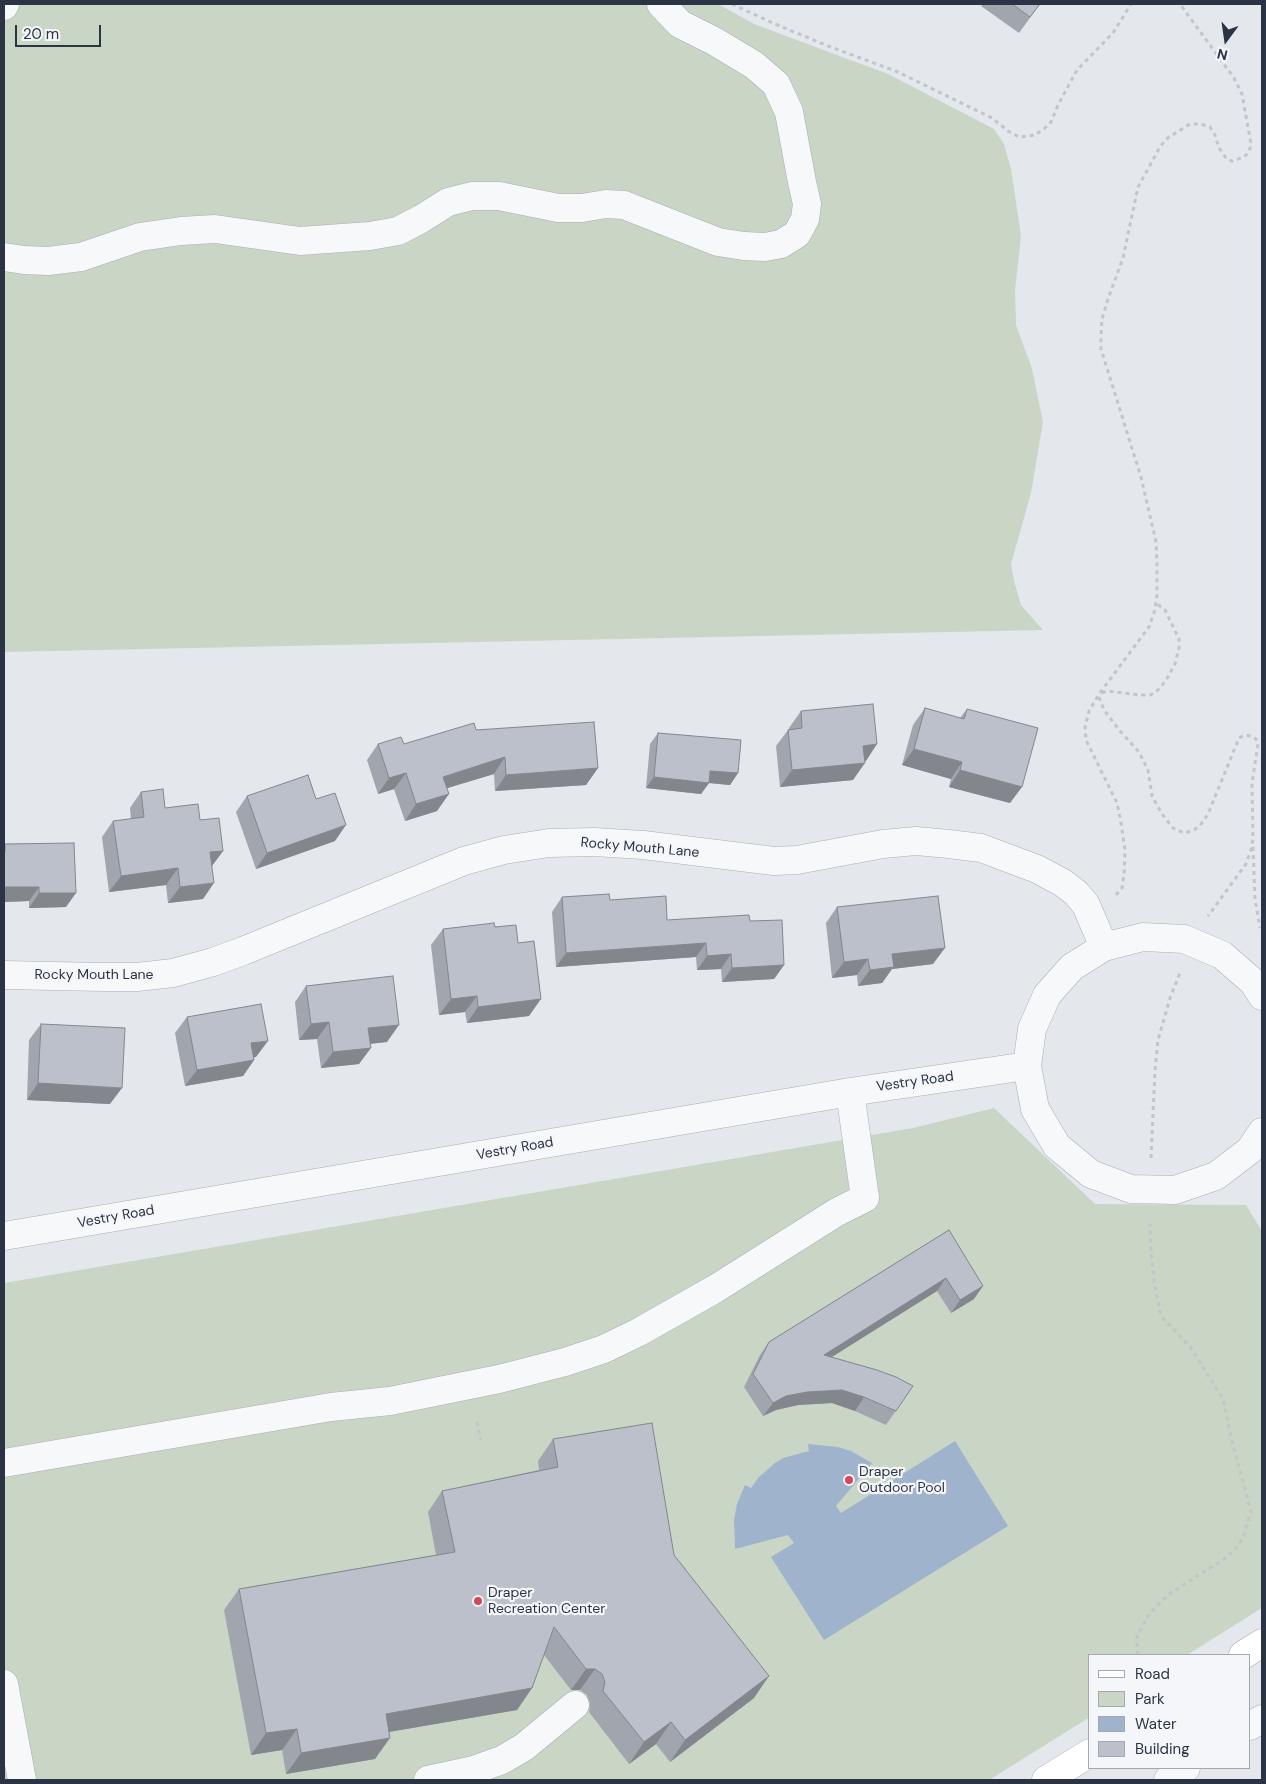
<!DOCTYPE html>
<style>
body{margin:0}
#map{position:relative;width:1266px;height:1784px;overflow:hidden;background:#e4e7ec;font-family:"DM Sans",sans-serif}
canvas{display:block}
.frame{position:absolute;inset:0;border:5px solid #2b3445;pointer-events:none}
.legend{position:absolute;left:1088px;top:1654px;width:162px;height:115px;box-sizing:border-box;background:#f4f6f9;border:1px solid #a4a8b1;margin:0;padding:6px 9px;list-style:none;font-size:15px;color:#2b3445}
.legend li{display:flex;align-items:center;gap:10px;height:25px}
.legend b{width:25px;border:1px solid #a4a8b1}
.north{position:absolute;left:1201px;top:15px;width:50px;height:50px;-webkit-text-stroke:4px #f4f6f9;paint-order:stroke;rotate:194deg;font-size:14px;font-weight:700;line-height:20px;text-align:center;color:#2b3445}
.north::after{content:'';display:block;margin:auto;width:18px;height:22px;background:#2b3445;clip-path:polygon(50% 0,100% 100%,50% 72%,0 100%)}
.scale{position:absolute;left:15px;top:25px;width:86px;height:22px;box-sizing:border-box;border:2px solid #2b3445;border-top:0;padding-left:6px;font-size:15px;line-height:18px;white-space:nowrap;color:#2b3445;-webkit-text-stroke:4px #f4f6f9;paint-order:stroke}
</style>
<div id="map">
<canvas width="1266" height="1784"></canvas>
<div class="frame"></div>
<ul class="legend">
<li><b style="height:6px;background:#fff"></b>Road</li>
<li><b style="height:14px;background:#c9d6c5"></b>Park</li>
<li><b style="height:14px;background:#9fb4cc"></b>Water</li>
<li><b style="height:14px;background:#bbc0ca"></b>Building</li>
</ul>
<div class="north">N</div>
<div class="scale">20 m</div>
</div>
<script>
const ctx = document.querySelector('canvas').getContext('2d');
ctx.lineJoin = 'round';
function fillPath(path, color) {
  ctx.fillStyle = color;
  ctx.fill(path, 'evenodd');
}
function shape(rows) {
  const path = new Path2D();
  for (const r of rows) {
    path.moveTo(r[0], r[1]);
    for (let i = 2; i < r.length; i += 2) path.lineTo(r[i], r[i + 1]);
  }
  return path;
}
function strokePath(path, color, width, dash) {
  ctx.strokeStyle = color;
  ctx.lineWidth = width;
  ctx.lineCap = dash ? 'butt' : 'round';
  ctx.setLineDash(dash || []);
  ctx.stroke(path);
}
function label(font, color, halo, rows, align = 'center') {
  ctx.font = font + ' "DM Sans",sans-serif';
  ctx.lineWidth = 4.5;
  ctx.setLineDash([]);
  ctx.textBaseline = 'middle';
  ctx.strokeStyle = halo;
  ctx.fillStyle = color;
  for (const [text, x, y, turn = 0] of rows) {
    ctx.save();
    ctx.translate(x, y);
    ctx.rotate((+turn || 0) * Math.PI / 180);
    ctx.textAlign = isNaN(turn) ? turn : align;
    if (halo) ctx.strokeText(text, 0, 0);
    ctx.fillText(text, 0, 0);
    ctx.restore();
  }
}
fillPath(shape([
 [4,4,718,4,754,24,888,74,994,129,1004,144,1011,169,1021,236,1015,290,1016,325,1032,369,1043,422,1031,493,1011,564,1014,581,1021,605,1043,630,4,652],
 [994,1108,1095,1204,1246,1205,1262,1231,1262,1608,1187,1655,1090,1655,1090,1717,989,1780,4,1780,4,1283,913,1128]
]), '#c9d6c5');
fillPath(shape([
 [955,1441,1008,1526,824,1640,771,1557,794,1543,788,1535,735,1549,734,1520,737,1504,745,1485,751,1488,758,1478,775,1463,783,1458,809,1451,808,1444,838,1447,851,1451,872,1463,836,1506,841,1513]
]), '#9fb4cc');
const minor = shape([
 [4,6,5,4],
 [4,257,24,260,48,261,81,257,140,237,181,231,215,229,300,241,370,236,398,231,421,219,448,202,472,196,499,196,558,208,582,208,606,204,624,205,718,242,744,246,765,247,781,244,797,234,805,219,807,204,802,182,789,112,776,84,754,65,714,41,680,24,661,4],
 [4,975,103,977,137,977,173,973,213,962,243,951,464,861,504,850,549,843,594,842,643,845,774,861,797,860,883,844,916,841,949,844,981,848,1037,869,1063,883,1076,893,1086,905,1104,947],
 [1262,996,1253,982,1222,955,1184,939,1143,937,1104,947,1072,967,1047,995,1032,1029,1027,1066,1035,1109,1057,1146,1091,1174,1131,1189,1175,1190,1216,1176,1250,1150,1262,1132],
 [4,1236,850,1092,1027,1066],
 [4,1463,331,1407,390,1401,499,1379,565,1362,604,1349,639,1332,715,1289,837,1212,865,1198,850,1092],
 [4,1684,22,1780],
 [1250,1726,1262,1719],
 [428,1780,474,1770,502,1760,524,1747,575,1705],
 [1168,1780,1186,1768]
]);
const major = shape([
 [1243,1655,1262,1643],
 [1046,1780,1090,1753]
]);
strokePath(minor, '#a9aeb7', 29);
strokePath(major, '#a3abb8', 29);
strokePath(shape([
 [732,4,775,24,828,46,898,72,992,118,1008,131,1019,137,1035,135,1045,128,1051,122,1058,105,1077,70,1113,33,1131,4],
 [1102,693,1107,691,1140,695,1150,695,1156,692,1165,682,1175,664,1179,648,1179,639,1165,610,1156,603],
 [1099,697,1104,710,1120,731,1139,752,1148,770,1152,796,1162,814,1173,828,1184,833,1191,831,1199,827,1208,814,1239,738,1245,735,1251,736,1256,739,1258,744,1252,783,1253,839,1251,850,1246,864,1208,916],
 [1253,847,1255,899,1260,928],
 [1116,895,1122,888,1124,875,1125,850,1121,823,1117,803,1086,740,1085,727,1089,711,1099,694,1149,627,1155,610,1157,595,1157,563,1156,542,1141,477,1101,349,1101,336,1102,319,1108,299,1123,258,1138,187,1160,147,1166,139,1190,124,1201,124,1210,127,1215,135,1219,148,1226,158,1232,161,1244,157,1249,152,1251,144,1242,94,1234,78,1180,4],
 [1151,1158,1155,1071,1158,1040,1170,998,1180,973],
 [477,1422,481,1440],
 [1137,1655,1137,1636,1149,1614,1169,1594,1221,1561,1235,1550,1243,1538,1251,1512,1231,1437,1223,1399,1191,1348,1161,1316,1155,1287,1151,1254,1150,1224]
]), '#c2c5cb', 3, [4, 4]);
strokePath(minor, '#f7f8fa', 28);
strokePath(major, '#fff', 28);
fillPath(shape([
 [983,4,1040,4,1019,33,981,6],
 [925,708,960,718,967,709,1010,803,949,787,951,779,902,765,913,725],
 [801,711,866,761,864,761,853,780,780,787,776,746,788,730,789,729,789,728],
 [476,730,598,768,586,785,495,791,494,774,447,788,437,811,405,821,394,789,378,794,367,760,378,744,404,744],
 [658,733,738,773,730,785,709,783,701,794,646,788,650,744],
 [141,792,165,808,200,820,223,851,212,866,203,899,168,903,166,885,109,892,102,837,113,821,131,819,130,808],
 [247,796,316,799,335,841,256,869,236,812],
 [5,844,66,907,29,908,29,901,4,902,4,845],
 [562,897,610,900,667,920,750,921,784,965,774,979,722,982,721,969,697,970,696,957,556,967,552,912],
 [837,907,933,964,892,969,882,983,858,986,857,975,832,978,826,923],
 [495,927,518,943,529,1016,467,1023,465,1012,439,1015,431,945,443,929],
 [306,986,387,1042,370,1044,359,1064,321,1068,317,1039,299,1040,295,1002],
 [187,1017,256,1057,254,1057,254,1060,243,1076,185,1086,175,1033],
 [41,1024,110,1104,27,1100,29,1040],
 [949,1230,974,1299,951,1313,937,1291,832,1357,913,1386,886,1425,855,1411,832,1403,798,1405,776,1410,763,1416,744,1387,760,1355,769,1342],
 [553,1439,674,1555,754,1698,670,1762,656,1744,629,1764,589,1712,590,1703,587,1695,580,1690,571,1690,544,1655,532,1688,517,1710,389,1732,375,1759,286,1774,282,1750,251,1755,224,1610,239,1589,436,1555,428,1512,442,1491,539,1470,538,1461]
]), '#a1a5ae');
fillPath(shape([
 [877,744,866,761,851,762,863,746],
 [914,749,962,762,951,779,902,765],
 [505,757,494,774,431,793,443,777],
 [865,763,853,780,780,787,792,770],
 [598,768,586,785,495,791,506,775],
 [960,770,1022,787,1010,803,949,787],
 [710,771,738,773,730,785,709,783,701,794,646,788,654,777],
 [406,773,394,789,378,794,389,778],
 [449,794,437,811,405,821,416,804],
 [346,825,335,841,256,869,267,853],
 [223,851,211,867,210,852],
 [178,868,166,885,109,892,121,876],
 [214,883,203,899,168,903,180,887],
 [4,887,39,887,29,901,4,902],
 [39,893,76,893,66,907,29,908],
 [706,943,696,957,556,967,566,953],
 [945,948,933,964,892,969,882,983,858,986,870,970,892,954],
 [731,954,721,969,697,970,707,956],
 [868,959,857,975,832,978,844,962],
 [784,965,774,979,722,982,732,968],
 [477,996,465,1012,439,1015,451,999],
 [541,999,529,1016,467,1023,478,1007],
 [329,1022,317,1039,299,1040,311,1024],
 [399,1025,387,1042,357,1045,368,1028],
 [268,1041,256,1057,240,1060,251,1043],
 [371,1048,359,1064,321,1068,333,1052],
 [254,1060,243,1076,185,1086,197,1070],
 [38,1083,122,1088,110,1104,27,1100],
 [946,1278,937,1291,814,1368,824,1355],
 [983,1286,974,1299,951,1313,960,1300],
 [842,1390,864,1397,855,1411,832,1403,798,1405,776,1410,763,1416,773,1403,786,1396,807,1392],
 [586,1669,595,1669,580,1690,571,1690],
 [769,1676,754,1698,670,1762,685,1740],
 [532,1688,517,1710,371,1735,386,1714],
 [671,1722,656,1744,629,1764,644,1742],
 [297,1729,282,1750,251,1755,266,1733],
 [390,1738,375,1759,286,1774,301,1753]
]), '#83868d');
const building = shape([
 [1012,4,1040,4,1030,17,1012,4],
 [873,704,877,744,863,746,865,763,792,770,788,730,802,728,801,711,873,704],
 [925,708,964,719,967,709,1038,728,1022,787,960,770,962,762,914,749,925,708],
 [594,722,598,768,506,775,505,757,443,777,449,794,416,804,406,773,389,778,378,744,401,737,404,744,474,723,476,730,594,722],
 [658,733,741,740,738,773,710,771,709,783,654,777,658,733],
 [308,775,316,799,335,793,346,825,267,853,247,796,308,775],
 [163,789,165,808,198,804,200,820,219,818,223,851,210,852,214,883,180,887,178,868,121,876,113,821,144,817,141,792,163,789],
 [74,843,76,893,39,893,39,887,4,887,4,852,5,852,5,844,74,843],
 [609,894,610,900,666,896,667,920,749,915,750,921,782,920,784,965,732,968,731,954,707,956,706,943,566,953,562,897,609,894],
 [938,896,945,948,892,954,894,967,870,970,868,959,844,962,837,907,938,896],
 [494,923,495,927,516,925,518,943,534,941,541,999,478,1007,477,996,451,999,443,929,494,923],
 [393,976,399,1025,368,1028,371,1048,333,1052,329,1022,311,1024,306,986,393,976],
 [261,1004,268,1041,251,1043,254,1060,197,1070,187,1017,261,1004],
 [41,1024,125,1028,122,1088,38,1083,41,1024],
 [949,1230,983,1286,960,1300,946,1278,824,1355,877,1370,896,1377,913,1386,896,1411,864,1397,842,1390,807,1392,786,1396,773,1403,753,1374,769,1342,949,1230],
 [652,1423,674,1555,769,1676,685,1740,671,1722,644,1742,603,1691,605,1682,602,1674,595,1669,586,1669,554,1627,532,1688,386,1714,390,1738,301,1753,297,1729,266,1733,239,1589,455,1552,442,1491,558,1467,553,1439,652,1423]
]);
fillPath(building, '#bbc0ca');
strokePath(building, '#83868d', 1);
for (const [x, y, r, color] of [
 [849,1480,5,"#d1495b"],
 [478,1601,5,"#d1495b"]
]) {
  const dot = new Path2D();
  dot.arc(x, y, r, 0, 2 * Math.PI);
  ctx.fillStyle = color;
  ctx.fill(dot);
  strokePath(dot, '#f4f6f9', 2);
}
label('14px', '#2b3445', '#f4f6f9', [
 ["Rocky Mouth Lane",640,848,5],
 ["Rocky Mouth Lane",94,975],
 ["Vestry Road",915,1082,-8],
 ["Vestry Road",515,1149,-10],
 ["Vestry Road",116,1217,-10]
]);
label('14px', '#2b3445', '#f4f6f9', [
 ["Draper",859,1472],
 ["Outdoor Pool",859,1488],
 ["Draper",488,1593],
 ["Recreation Center",488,1609]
], 'left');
</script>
